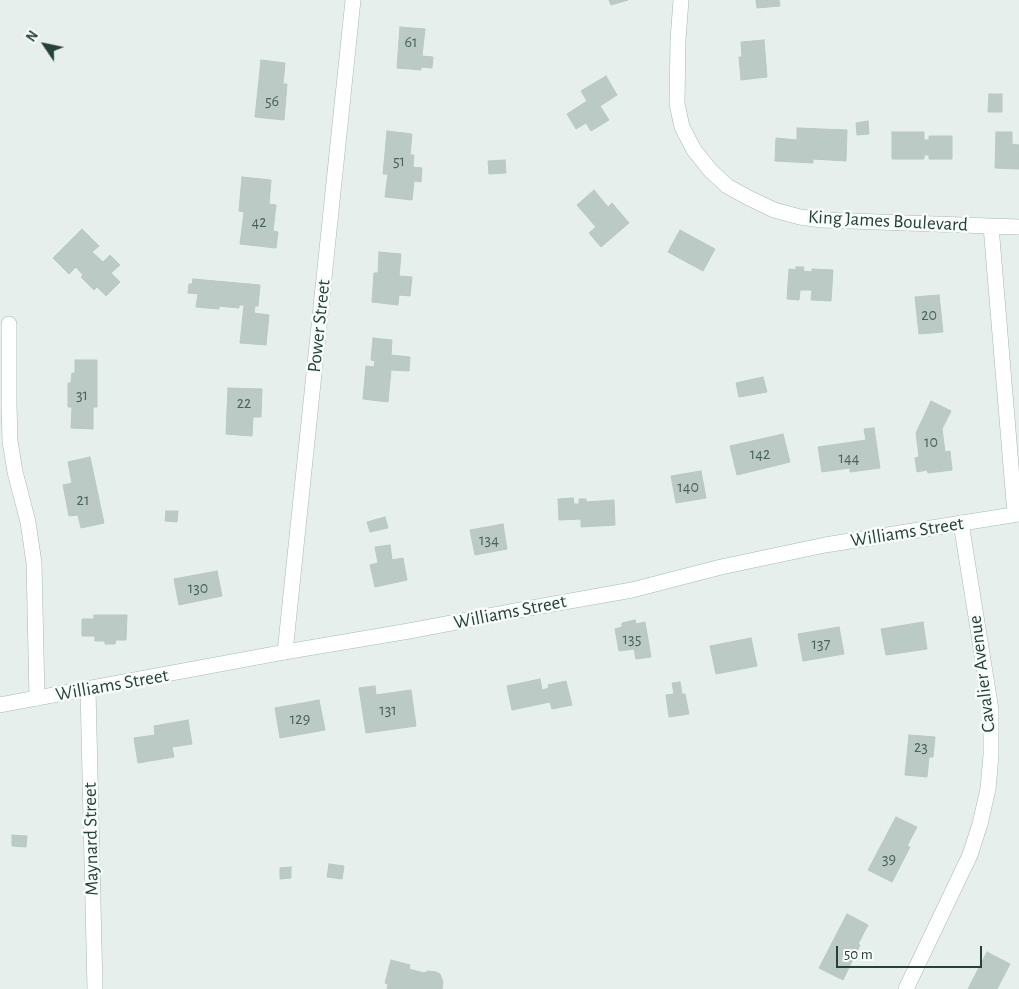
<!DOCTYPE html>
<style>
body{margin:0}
#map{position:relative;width:1019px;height:989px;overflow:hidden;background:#e6efeb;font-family:"Alegreya Sans",sans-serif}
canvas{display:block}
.north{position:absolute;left:20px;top:20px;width:50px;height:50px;-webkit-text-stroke:4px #f7fbf9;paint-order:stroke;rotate:304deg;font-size:14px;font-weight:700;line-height:20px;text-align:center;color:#24423a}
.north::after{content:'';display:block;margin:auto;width:18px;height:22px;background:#24423a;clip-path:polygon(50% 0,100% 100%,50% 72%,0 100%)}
.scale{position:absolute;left:836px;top:946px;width:146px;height:22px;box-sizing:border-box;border:2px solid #24423a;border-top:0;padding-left:6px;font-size:15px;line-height:18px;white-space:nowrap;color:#24423a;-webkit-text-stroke:4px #f7fbf9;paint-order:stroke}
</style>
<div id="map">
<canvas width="1019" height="989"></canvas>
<div class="north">N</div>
<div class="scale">50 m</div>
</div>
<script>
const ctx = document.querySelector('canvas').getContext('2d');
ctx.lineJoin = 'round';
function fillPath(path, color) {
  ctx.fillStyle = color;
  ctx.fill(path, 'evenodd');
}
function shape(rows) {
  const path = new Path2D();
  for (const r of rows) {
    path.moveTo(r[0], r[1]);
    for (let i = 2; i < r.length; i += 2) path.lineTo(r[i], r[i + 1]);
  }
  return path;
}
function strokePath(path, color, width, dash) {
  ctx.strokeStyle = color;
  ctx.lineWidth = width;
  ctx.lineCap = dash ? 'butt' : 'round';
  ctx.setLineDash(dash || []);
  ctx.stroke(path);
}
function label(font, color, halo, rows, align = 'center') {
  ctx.font = font + ' "Alegreya Sans",sans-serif';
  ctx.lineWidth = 5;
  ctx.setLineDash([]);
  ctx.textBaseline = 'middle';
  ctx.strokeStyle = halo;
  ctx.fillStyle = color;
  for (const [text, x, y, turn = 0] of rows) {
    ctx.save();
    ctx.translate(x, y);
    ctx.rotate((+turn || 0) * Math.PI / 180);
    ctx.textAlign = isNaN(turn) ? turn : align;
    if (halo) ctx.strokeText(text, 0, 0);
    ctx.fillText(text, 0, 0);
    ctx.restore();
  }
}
const building = shape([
 [609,0,628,0,611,5,609,0],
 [756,0,779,0,780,6,757,8,756,0],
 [400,27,425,29,422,56,433,57,432,68,421,67,421,70,397,68,400,27],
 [764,40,767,77,741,80,739,57,742,57,741,42,764,40],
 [261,60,285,63,283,84,287,84,284,120,255,117,261,60],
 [606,76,617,95,600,106,609,120,591,131,586,123,576,129,567,114,587,101,581,91,606,76],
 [989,94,1002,94,1002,112,988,112,989,94],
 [868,121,869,134,857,135,856,123,868,121],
 [797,128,847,130,846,161,813,159,813,163,775,161,776,138,797,140,797,128],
 [387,131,412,134,410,155,414,155,413,167,422,168,421,182,414,181,412,200,385,197,388,174,383,174,387,131],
 [892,132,924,132,924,140,929,140,929,136,952,136,952,159,929,159,929,155,924,155,924,159,892,159,892,132],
 [996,132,1012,132,1012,144,1019,145,1019,169,995,168,996,132],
 [505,160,506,173,489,174,488,161,505,160],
 [242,177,271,180,269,204,276,205,273,231,278,232,276,248,240,244,244,212,239,211,242,177],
 [594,190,608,207,612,203,629,223,601,247,589,233,596,227,577,205,594,190],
 [82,229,99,246,92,252,103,262,110,255,120,265,111,273,120,282,106,296,97,287,94,290,81,277,83,275,76,267,69,274,53,258,82,229],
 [680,230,715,249,703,271,668,252,680,230],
 [379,252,401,254,399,276,412,277,410,296,399,295,398,305,372,302,374,273,378,273,379,252],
 [796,267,804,267,803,271,812,272,812,269,833,270,831,301,811,300,812,290,800,290,799,300,787,299,789,269,796,270,796,267],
 [193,279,260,285,258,306,255,306,254,313,269,315,266,345,240,343,244,305,239,305,239,308,219,306,219,309,196,307,198,294,188,293,189,284,192,284,193,279],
 [939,295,943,332,919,334,915,297,939,295],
 [373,338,392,340,391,355,410,357,409,371,391,370,388,402,363,399,366,366,374,367,375,361,371,360,373,338],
 [75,360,97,360,97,407,93,407,93,429,71,428,72,407,68,407,68,383,71,383,72,373,75,373,75,360],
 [763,377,767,392,739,397,736,383,763,377],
 [228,388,262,389,261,417,253,417,252,436,226,434,228,388],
 [931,401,951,411,942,429,945,452,950,451,952,470,928,473,927,470,917,472,915,458,919,457,916,433,931,401],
 [874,428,880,468,850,472,850,468,822,472,818,447,866,440,864,429,874,428],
 [783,434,790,462,737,475,730,446,783,434],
 [90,457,104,523,81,528,78,515,69,516,63,485,72,483,68,462,90,457],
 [701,471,706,498,676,503,671,476,701,471],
 [573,498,574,504,579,504,579,499,586,499,586,502,614,500,615,525,581,527,581,519,559,520,558,499,573,498],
 [166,511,178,511,177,522,165,521,166,511],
 [385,517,388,528,370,532,367,522,385,517],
 [503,524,507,549,475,555,470,530,503,524],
 [390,545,392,560,403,558,407,580,375,587,370,565,378,563,375,547,390,545],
 [217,571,222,596,179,605,174,579,217,571],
 [94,615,127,615,126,640,116,640,115,644,105,644,105,641,95,641,95,636,82,636,82,619,94,619,94,615],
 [635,620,636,624,645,622,651,657,636,659,634,649,619,651,615,629,622,627,622,623,635,620],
 [923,622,927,649,886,655,881,629,923,622],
 [839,627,844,654,803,661,798,634,839,627],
 [751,638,757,666,716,674,710,646,751,638],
 [540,679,542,690,549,688,548,685,566,681,572,705,552,709,550,702,512,710,507,686,540,679],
 [680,682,682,694,685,694,689,714,669,717,666,695,674,694,672,683,680,682],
 [375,686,376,695,411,690,416,726,366,733,359,688,375,686],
 [319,700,325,730,280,738,275,708,319,700],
 [188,720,192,744,172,747,174,757,138,763,134,738,155,735,154,726,188,720],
 [909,735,935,737,933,757,929,757,927,777,905,775,909,735],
 [896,817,917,827,907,846,910,847,892,882,868,870,896,817],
 [12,835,27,836,26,847,12,846,12,835],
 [329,864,344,866,342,879,327,877,329,864],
 [291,867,291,878,280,879,280,868,291,867],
 [847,914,868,925,858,944,860,945,843,980,819,968,847,914],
 [987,952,1010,964,997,989,968,989,987,952],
 [391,960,410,965,409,969,424,973,428,971,436,972,440,974,443,982,442,989,387,989,388,984,385,983,391,960]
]);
fillPath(building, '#bbcac4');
strokePath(building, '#b8c9c2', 1);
const street = shape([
 [681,0,678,40,677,104,682,127,694,150,710,170,727,186,749,198,774,210,800,217,822,220,1019,227],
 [991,226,1015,514],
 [9,324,9,405,10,441,15,472,28,522,34,563,37,698],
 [285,652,353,0],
 [88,689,95,989],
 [906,989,970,855,980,824,988,789,991,755,991,710,961,523]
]);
const secondary = shape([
 [0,705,285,652,409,631,525,609,632,590,721,567,825,545,1019,514]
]);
strokePath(street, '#a8b8b2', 16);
strokePath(secondary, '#a4bbb3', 16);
strokePath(street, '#fff', 15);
strokePath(secondary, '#fff', 15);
label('16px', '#4a645c', null, [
 ["61",411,42],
 ["56",272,101],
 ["51",399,161],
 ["42",259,222],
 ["20",929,315],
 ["31",82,395],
 ["22",244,403],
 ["10",931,442],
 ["142",760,454],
 ["144",849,458],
 ["140",688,487],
 ["21",83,500],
 ["134",489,540],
 ["130",198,588],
 ["135",632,639],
 ["137",821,644],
 ["131",388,710],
 ["129",300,719],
 ["23",921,747],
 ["39",889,859]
]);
label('19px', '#24423a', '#f7fbf9', [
 ["King James Boulevard",888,221,3],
 ["Power Street",319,326,-84],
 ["Williams Street",907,532,-9],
 ["Williams Street",510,612,-11],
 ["Cavalier Avenue",982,674,-97],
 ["Williams Street",112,685,-10],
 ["Maynard Street",91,839,-91]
]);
</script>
